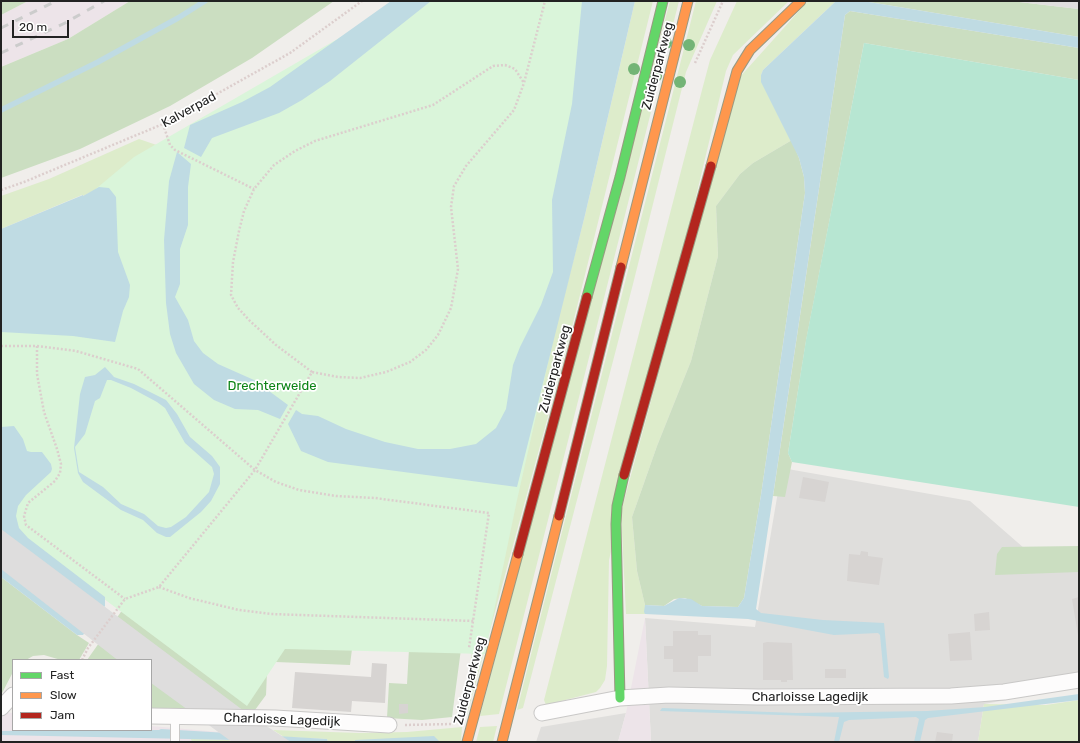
<!DOCTYPE html>
<style>
body{margin:0}
#map{position:relative;width:1080px;height:743px;overflow:hidden;background:#f0eeeb;font-family:Rubik,sans-serif}
canvas{display:block}
.frame{position:absolute;inset:0;border:2px solid #222;pointer-events:none}
.legend{position:absolute;left:12px;top:659px;width:140px;height:72px;box-sizing:border-box;background:#fff;border:1px solid #a7a7a7;margin:0;padding:5px 7px;list-style:none;font-size:12px;color:#222}
.legend li{display:flex;align-items:center;gap:8px;height:20px}
.legend b{width:20px;border:1px solid #a7a7a7}
.scale{position:absolute;left:12px;top:20px;width:57px;height:18px;box-sizing:border-box;border:2px solid #222;border-top:0;padding-left:5px;font-size:12px;line-height:14px;white-space:nowrap;color:#222;-webkit-text-stroke:3px #fff;paint-order:stroke}
</style>
<div id="map">
<canvas width="1080" height="743"></canvas>
<div class="frame"></div>
<ul class="legend">
<li><b style="height:5px;background:#63d668"></b>Fast</li>
<li><b style="height:5px;background:#ff974d"></b>Slow</li>
<li><b style="height:5px;background:#b3261e"></b>Jam</li>
</ul>
<div class="scale">20 m</div>
</div>
<script>
const ctx = document.querySelector('canvas').getContext('2d');
ctx.lineJoin = 'round';
function fillPath(path, color) {
  ctx.fillStyle = color;
  ctx.fill(path, 'evenodd');
}
function shape(rows) {
  const path = new Path2D();
  for (const r of rows) {
    path.moveTo(r[0], r[1]);
    for (let i = 2; i < r.length; i += 2) path.lineTo(r[i], r[i + 1]);
  }
  return path;
}
function strokePath(path, color, width, dash) {
  ctx.strokeStyle = color;
  ctx.lineWidth = width;
  ctx.lineCap = dash ? 'butt' : 'round';
  ctx.setLineDash(dash || []);
  ctx.stroke(path);
}
function label(font, color, halo, rows, align = 'center') {
  ctx.font = font + ' Rubik,sans-serif';
  ctx.lineWidth = 3.5;
  ctx.setLineDash([]);
  ctx.textBaseline = 'middle';
  ctx.strokeStyle = halo;
  ctx.fillStyle = color;
  for (const [text, x, y, turn = 0] of rows) {
    ctx.save();
    ctx.translate(x, y);
    ctx.rotate((+turn || 0) * Math.PI / 180);
    ctx.textAlign = isNaN(turn) ? turn : align;
    if (halo) ctx.strokeText(text, 0, 0);
    ctx.fillText(text, 0, 0);
    ctx.restore();
  }
}
fillPath(shape([
 [782,468,970,501,1040,562,1079,556,1079,687,984,704,978,742,651,742,645,618,755,627],
 [626,713,618,742,536,742,541,727]
]), '#dfdedc');
fillPath(shape([
 [28,1,130,1,68,39,1,67,1,15],
 [645,618,651,742,618,742,626,713],
 [1,712,13,713,13,730,151,730,151,726,219,732,232,742,1,742]
]), '#ede4e9');
fillPath(shape([
 [635,1,653,1,569,339,467,715,462,715,494,511,553,339,585,215],
 [670,1,679,1,499,714,480,716],
 [696,1,717,1,686,72,633,284,523,708,517,710],
 [737,1,789,1,733,55,726,71,609,560,607,666,605,680,600,688,596,692,546,705,544,700,702,90,710,60],
 [808,1,836,1,763,70,761,75,779,117,792,140,753,163,740,174,716,206,718,256,691,361,657,446,632,517,637,571,645,605,645,614,626,614,621,512,738,79],
 [139,139,177,152,83,196,82,195,1,229,1,196,49,179],
 [1079,700,1079,742,978,742,984,704,1046,705],
 [497,726,493,742,476,742,480,727],
 [462,727,461,742,355,740,355,742,328,742,327,739,284,737,273,730,359,733,407,732],
 [191,739,229,740,232,742,192,742]
]), '#ddeccb');
fillPath(shape([
 [1,1,28,1,1,15],
 [130,1,334,1,252,58,170,106,80,149,1,178,1,67,68,39],
 [863,1,1011,1,1079,9,1079,37],
 [850,11,1079,48,1079,80,864,43,806,341,788,453,792,462,785,497,773,496,845,15],
 [792,140,799,158,804,177,805,193,761,495,744,598,738,607,702,606,685,598,674,599,664,606,645,605,637,571,632,517,657,446,691,361,718,256,716,206,740,174,753,163],
 [1079,546,1079,572,995,575,997,554,1002,547],
 [1,577,77,635,89,643,79,660,61,660,44,655,33,656,26,660,13,660,13,672,1,695],
 [123,609,461,649,452,717,422,720,387,718,389,683,407,684,409,649,352,649,350,665,276,662,268,650,266,695,255,710,151,708,151,660,87,660]
]), '#cbdec1');
fillPath(shape([
 [403,1,630,1,517,500,485,654,285,649,247,706,8,527,1,530,1,268,134,157]
]), '#daf5da');
fillPath(shape([
 [864,43,1079,80,1079,507,792,462,788,453,806,340]
]), '#b7e6d2');
fillPath(shape([
 [1011,1,1079,1,1079,9]
]), '#e0dfde');
fillPath(shape([
 [391,1,431,1,330,81,302,100,279,113,212,138,201,157,184,148,190,125,242,102,270,87],
 [582,1,635,1,585,215,517,487,328,462,301,451,288,424,296,410,302,414,318,416,346,429,385,442,418,449,450,449,476,444,496,428,506,409,513,365,520,347,541,305,553,272,552,200,572,104],
 [836,1,863,1,1079,37,1079,48,850,11,845,15,756,609,761,613,823,620,884,623,889,677,888,679,884,677,880,635,878,633,834,635,748,619,645,614,644,612,645,605,664,606,679,598,691,599,702,606,738,607,744,598,761,495,805,193,804,177,799,158,761,82,761,75,763,70],
 [177,152,191,164,188,187,188,225,180,249,180,284,175,297,188,320,194,341,203,353,218,364,254,380,288,405,280,419,258,410,235,409,214,400,194,384,176,353,170,334,166,303,164,240,169,181],
 [99,187,109,188,116,197,118,252,130,285,129,297,123,311,115,342,73,336,1,332,1,229,83,195,83,196],
 [105,367,114,377,134,384,166,400,177,414,190,437,212,456,220,467,220,484,211,501,201,512,170,537,166,537,157,533,143,520,121,510,83,482,78,473,74,448,80,394,85,377,95,375],
 [107,380,111,380,131,388,157,402,165,408,185,443,212,467,214,474,209,492,186,517,171,527,166,528,158,526,144,514,121,504,103,487,79,472,75,447,85,434,95,401,100,398],
 [14,426,23,439,27,451,31,452,42,452,51,464,52,469,51,472,26,495,18,506,16,516,19,528,28,538,105,597,105,606,83,635,77,635,1,577,1,427],
 [1079,694,1079,700,928,718,925,720,920,742,914,742,919,719,916,717,849,720,844,722,839,742,834,742,839,717,660,711,662,708,796,713,927,711,985,707],
 [161,729,327,739,328,742,1,735,1,731,159,730],
 [434,736,440,742,355,742,355,740]
]), '#bfdbe3');
fillPath(shape([
 [1,529,248,714,291,742,232,742,151,683,151,660,118,660,115,658,1,569]
]), '#dedddd');
strokePath(shape([
 [1,110,98,62,178,18,205,1]
]), '#bfdbe3', 5.5);
fillPath(shape([
 [803,477,829,482,825,502,799,498],
 [861,551,868,552,868,556,883,558,879,585,847,581,849,554,860,555],
 [1079,597,1079,635,1078,635,1072,599],
 [989,612,990,630,975,631,974,614],
 [673,631,698,631,698,635,711,635,711,656,698,656,698,672,673,672,673,659,664,659,664,646,673,646],
 [970,632,972,660,950,661,948,634],
 [767,642,792,643,793,680,787,680,787,682,781,682,781,680,763,680,763,643],
 [372,663,387,664,385,703,352,701,351,712,292,708,295,672,371,677],
 [825,669,846,669,846,678,825,678],
 [399,704,408,704,408,713,399,714],
 [937,732,953,734,952,742,935,742]
]), '#d7d4d2');
const lane = shape([
 [175,716,175,742]
]);
const street = shape([
 [1,708,13,695],
 [542,713,620,698,669,695,758,697,951,696,1004,692,1079,680],
 [151,716,275,718,389,725]
]);
const fast = shape([
 [587,297,620,177,663,1],
 [620,698,616,524,617,506,624,475]
]);
const slow = shape([
 [711,166,737,71,750,50,801,1],
 [621,267,688,1],
 [467,742,518,554],
 [502,742,559,516]
]);
const jam = shape([
 [624,475,711,166],
 [559,516,621,267],
 [518,554,587,297]
]);
strokePath(lane, '#c9c8c7', 10);
strokePath(street, '#c9c8c7', 17);
strokePath(fast, '#999a82', 11);
strokePath(slow, '#999a82', 11);
strokePath(jam, '#999a82', 11);
strokePath(shape([
 [695,63,723,1],
 [163,124,170,145,175,150,254,189],
 [1,190,24,182,163,124,290,53,362,1],
 [1,346,37,346,76,351,138,369,255,470,312,372,338,377,360,378,386,372,410,362,426,350,438,335,451,308,458,269,451,207,454,186,466,166,514,110,524,83,545,1],
 [37,346,37,374,44,412,57,449,61,464,60,473,55,481,28,503,24,516,26,525,125,599],
 [312,372,276,345,250,321,238,308,231,295,233,262,239,231,244,211,254,189,274,165,295,151,315,141,433,105,493,66,505,65,515,69,524,83],
 [159,587,189,598,239,610,271,614,474,621],
 [82,660,88,648,125,599,159,587,255,470,276,482,299,490,336,496,375,498,489,513,469,648],
 [405,725,452,724]
]), '#dccecd', 2.5, [2, 2]);
strokePath(lane, '#fdfcfc', 8);
strokePath(street, '#fdfcfc', 15);
strokePath(fast, '#63d668', 9);
strokePath(slow, '#ff974d', 9);
strokePath(jam, '#b3261e', 9);
strokePath(shape([
 [1,28,56,1],
 [1,53,65,23,104,1]
]), '#ccc', 3, [8, 8]);
ctx.fillStyle = '#73b476';
for (const [x, y] of [
 [666,43],
 [689,45],
 [634,69],
 [656,76],
 [680,82]
]) {
  ctx.beginPath();
  ctx.arc(x, y, 6, 0, 2 * Math.PI);
  ctx.fill();
}
label('13px', '#222', '#fff', [
 ["Zuiderparkweg",658,66,-75],
 ["Kalverpad",189,110,-29],
 ["Zuiderparkweg",555,369,-75],
 ["Zuiderparkweg",470,681,-75],
 ["Charloisse Lagedijk",810,697],
 ["Charloisse Lagedijk",282,720,2]
]);
label('13px', '#0c8416', '#fff', [
 ["Drechterweide",272,386]
]);
</script>
